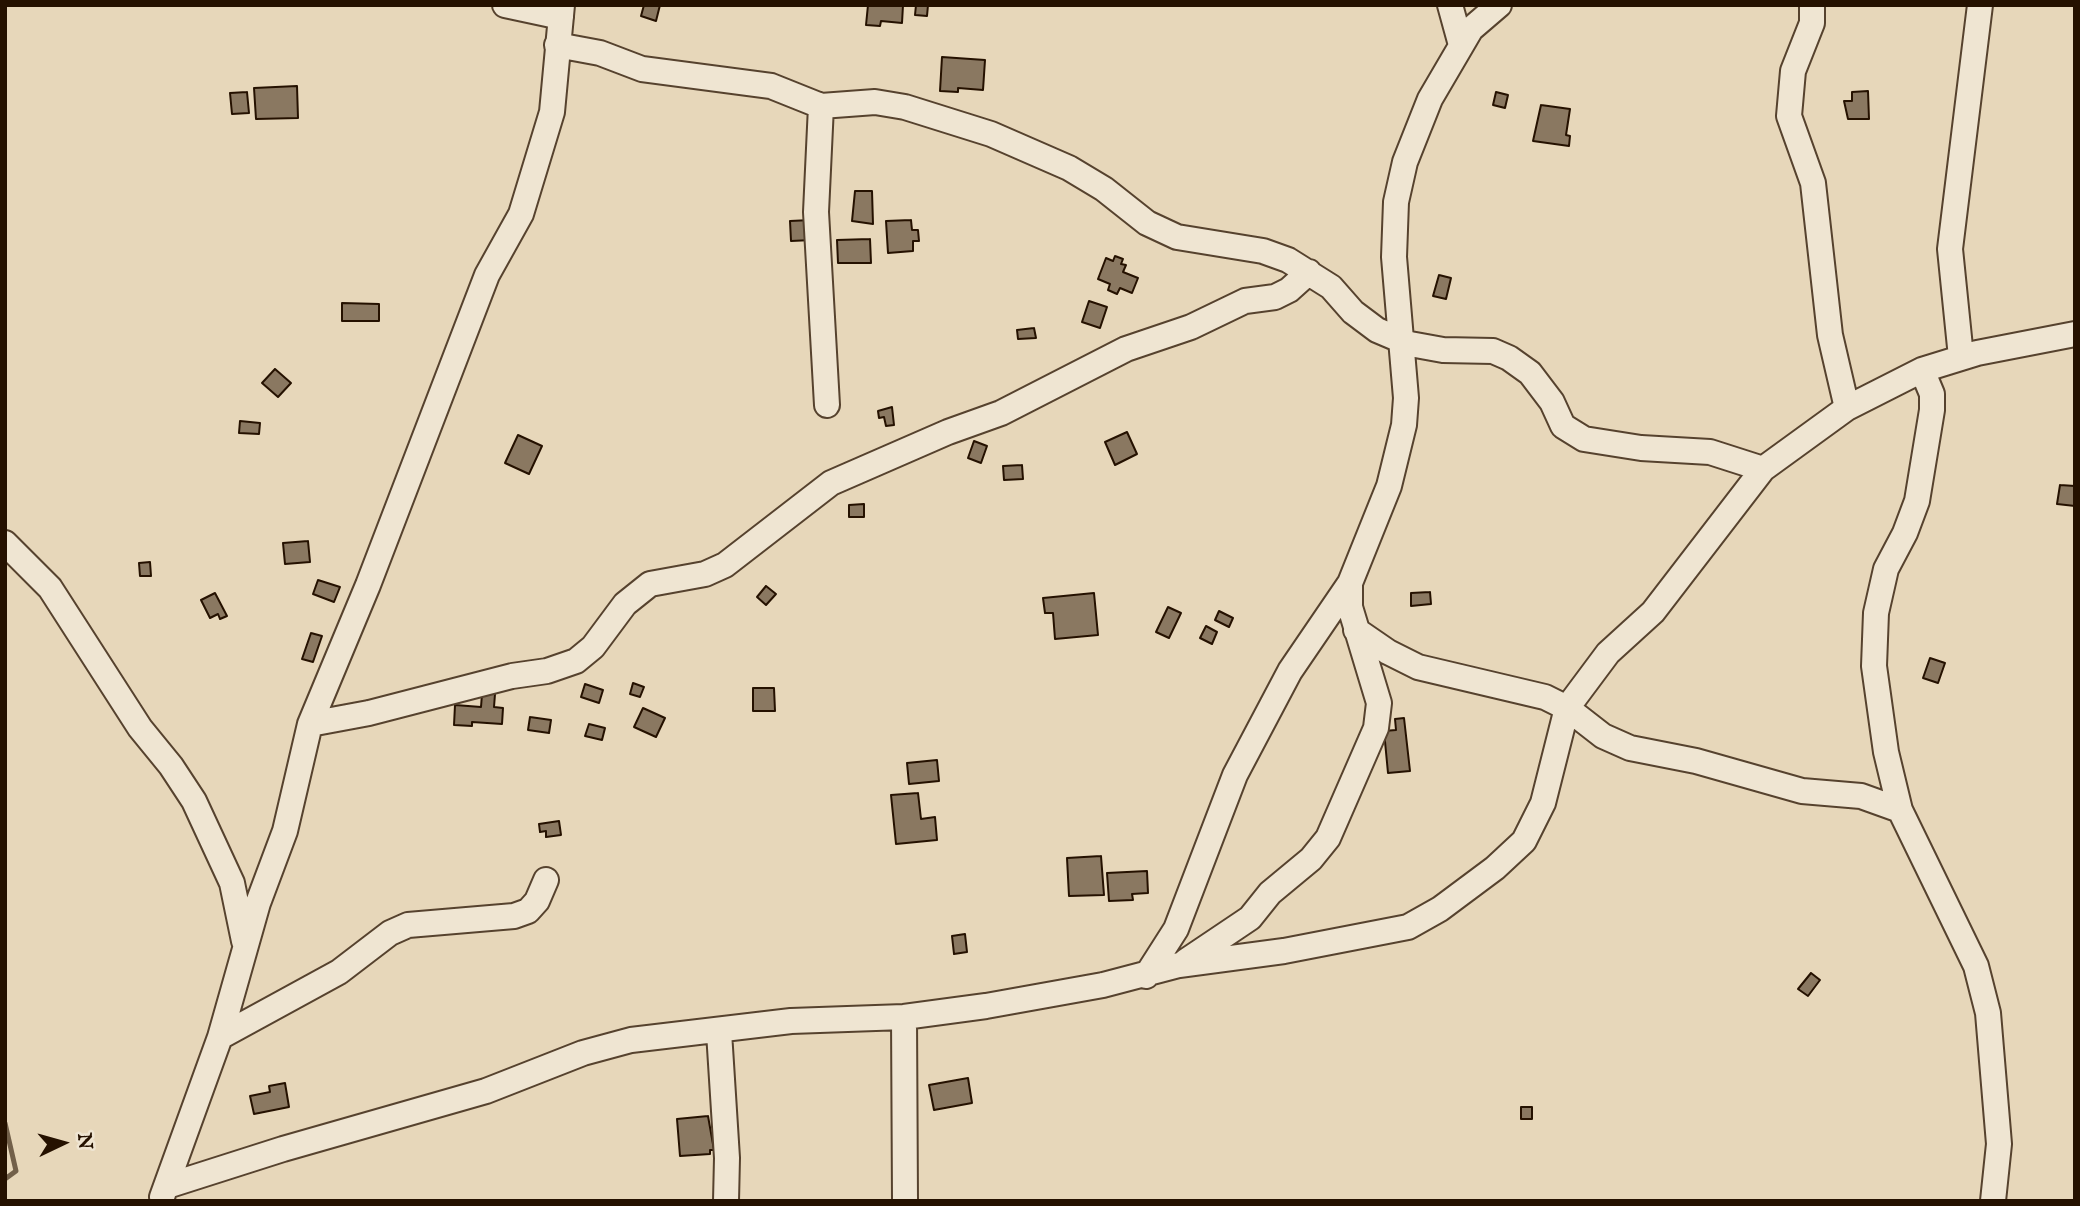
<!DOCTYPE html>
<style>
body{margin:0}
#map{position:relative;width:2080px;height:1206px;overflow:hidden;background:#e7d7ba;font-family:"IM FELL English",serif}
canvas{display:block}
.frame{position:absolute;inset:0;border:7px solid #251100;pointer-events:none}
.north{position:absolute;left:28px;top:1108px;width:70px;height:70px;-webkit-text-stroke:5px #efe5d2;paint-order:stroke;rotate:85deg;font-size:19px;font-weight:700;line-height:28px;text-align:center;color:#251100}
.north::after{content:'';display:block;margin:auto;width:24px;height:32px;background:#251100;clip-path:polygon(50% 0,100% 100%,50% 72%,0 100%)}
</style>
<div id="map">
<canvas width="2080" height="1206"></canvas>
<div class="frame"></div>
<div class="north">N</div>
</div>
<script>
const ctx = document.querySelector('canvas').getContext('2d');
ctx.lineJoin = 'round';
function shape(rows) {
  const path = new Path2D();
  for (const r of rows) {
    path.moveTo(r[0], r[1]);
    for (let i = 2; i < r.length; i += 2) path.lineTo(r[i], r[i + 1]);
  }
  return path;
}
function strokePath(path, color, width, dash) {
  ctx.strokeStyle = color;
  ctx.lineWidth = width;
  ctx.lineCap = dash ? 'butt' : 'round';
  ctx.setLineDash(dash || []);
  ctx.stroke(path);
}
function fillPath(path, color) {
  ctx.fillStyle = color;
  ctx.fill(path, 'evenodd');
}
strokePath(shape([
 [5,1123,16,1171,5,1179]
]), '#72604a', 5);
const building = shape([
 [644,5,660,5,656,21,641,16,644,5],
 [868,5,903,5,902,23,881,21,880,26,866,25,868,5],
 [916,5,928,5,927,16,915,15,916,5],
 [942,57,985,60,983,90,958,88,958,92,940,91,942,57],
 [297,86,298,118,256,119,254,88,297,86],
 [1868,91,1869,119,1848,119,1844,101,1852,101,1852,92,1868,91],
 [247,92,249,113,232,114,230,93,247,92],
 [1496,92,1508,95,1505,108,1493,105,1496,92],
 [1541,105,1570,109,1566,135,1570,136,1569,146,1533,141,1541,105],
 [855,191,872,191,873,224,852,221,855,191],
 [811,220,812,240,791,241,790,221,811,220],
 [911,220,912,230,918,230,919,241,913,241,913,251,888,253,886,221,911,220],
 [870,239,871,263,838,263,837,240,870,239],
 [1115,256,1123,259,1121,264,1126,265,1123,272,1138,278,1132,293,1120,288,1117,294,1108,290,1110,284,1098,279,1106,258,1113,261,1115,256],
 [1439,275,1451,278,1446,299,1433,296,1439,275],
 [1089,301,1107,307,1100,328,1082,322,1089,301],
 [342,303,379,304,379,321,342,321,342,303],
 [1034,328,1036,338,1018,339,1017,330,1034,328],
 [275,369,291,383,278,397,262,383,275,369],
 [892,407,894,425,886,426,884,417,879,418,878,411,892,407],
 [240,421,260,423,259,434,239,433,240,421],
 [1127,432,1137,454,1115,465,1105,442,1127,432],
 [518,435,542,446,529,474,505,463,518,435],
 [974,441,987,446,981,463,968,458,974,441],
 [1022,465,1023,479,1004,480,1003,466,1022,465],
 [2060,485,2075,486,2075,506,2057,504,2060,485],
 [864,504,864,517,849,517,849,505,864,504],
 [308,541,310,562,285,564,283,543,308,541],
 [150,562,151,576,140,576,139,563,150,562],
 [318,580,340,587,334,602,313,594,318,580],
 [766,586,776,594,766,605,757,597,766,586],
 [1430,592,1431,604,1411,606,1411,593,1430,592],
 [215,593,227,616,220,619,218,614,210,618,201,600,215,593],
 [1094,593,1098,635,1055,639,1053,613,1045,613,1043,598,1094,593],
 [1168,607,1181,613,1169,638,1156,632,1168,607],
 [1219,611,1233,618,1229,627,1215,620,1219,611],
 [1206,626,1217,632,1212,644,1200,638,1206,626],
 [311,633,322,636,313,662,302,659,311,633],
 [1930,658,1945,663,1938,683,1923,678,1930,658],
 [633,683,644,687,640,697,630,694,633,683],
 [585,684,603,690,599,703,581,697,585,684],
 [753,688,774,688,775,711,753,711,753,688],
 [482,694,495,694,494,707,503,708,502,724,472,722,472,726,454,725,455,705,481,707,482,694],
 [643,708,665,718,656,737,634,727,643,708],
 [530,717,551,720,549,733,528,730,530,717],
 [1404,718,1410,771,1388,773,1384,731,1396,730,1395,719,1404,718],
 [589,724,605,728,602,740,585,736,589,724],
 [937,760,939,781,909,784,907,763,937,760],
 [918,793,921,819,935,817,937,840,896,844,891,795,918,793],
 [559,821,561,835,546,837,546,831,540,832,539,824,559,821],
 [1101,856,1104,895,1069,896,1067,858,1101,856],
 [1147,871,1148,893,1132,894,1133,900,1109,901,1107,873,1147,871],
 [965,934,967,952,954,954,952,936,965,934],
 [1811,973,1820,980,1808,996,1798,989,1811,973],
 [968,1078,972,1103,934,1110,929,1085,968,1078],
 [285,1083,289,1107,254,1114,250,1096,270,1092,269,1086,285,1083],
 [1521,1107,1532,1107,1532,1119,1521,1119,1521,1107],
 [708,1116,714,1150,710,1150,710,1154,680,1156,677,1119,708,1116]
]);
fillPath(building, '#8a7861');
strokePath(building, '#251100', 2);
const minor = shape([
 [505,5,561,17],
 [1450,5,1461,45],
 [1812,5,1812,23,1793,71,1789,116,1813,183,1830,335,1847,408],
 [557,45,600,53,642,69,771,86,821,106,875,102,905,107,991,134,1069,168,1104,189,1147,223,1177,237,1263,251,1288,260,1331,287,1353,312,1377,330,1410,344,1443,350,1493,351,1509,358,1530,373,1552,402,1563,426,1584,439,1641,448,1710,452,1763,469],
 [821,106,816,212,827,405],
 [1961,357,1950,249,1980,5],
 [5,543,50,588,140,728,171,766,194,801,232,883,244,941],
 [1356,630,1388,652,1418,667,1545,697,1567,708,1603,736,1630,748,1696,761,1802,791,1861,796,1900,810,1976,966,1988,1013,1999,1144,1993,1201],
 [310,724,369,713,512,676,547,671,576,661,593,647,625,604,650,584,705,574,725,565,831,483,948,432,1001,413,1126,349,1191,327,1245,301,1275,297,1289,290,1309,272],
 [1900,810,1886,752,1874,666,1876,613,1886,569,1905,533,1917,501,1932,410,1932,394,1922,370],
 [1186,961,1250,918,1270,893,1311,859,1328,838,1376,728,1379,703,1350,607,1350,583,1389,486,1404,425,1406,398,1394,257,1396,202,1405,162,1430,99,1471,29,1499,5],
 [1146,976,1176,929,1235,775,1290,671,1350,583],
 [904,1017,905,1201],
 [719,1032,727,1158,726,1201],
 [220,1037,339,972,390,933,408,925,514,916,528,911,537,901,546,880],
 [167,1186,283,1149,486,1091,583,1053,631,1040,791,1021,904,1017,986,1006,1103,985,1179,965,1284,951,1408,927,1440,909,1495,868,1524,841,1543,803,1567,708,1608,653,1653,612,1763,469,1847,408,1922,370,1977,353,2075,334],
 [162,1197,220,1037,258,903,285,831,310,724,368,585,487,275,521,214,552,112,562,5]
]);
strokePath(minor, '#56422e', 28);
strokePath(minor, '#efe5d2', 24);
</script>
